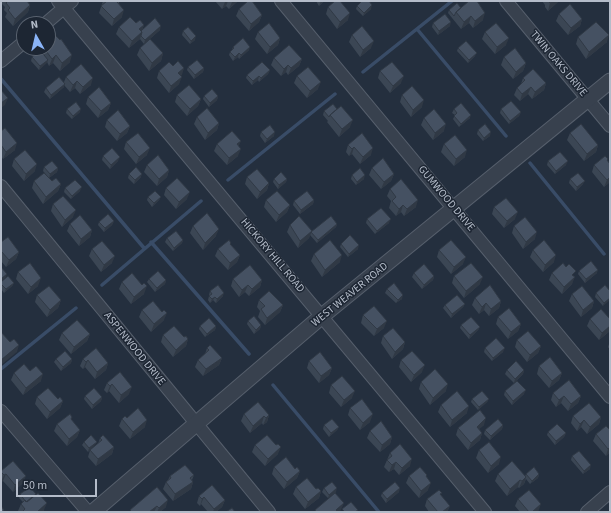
<!DOCTYPE html>
<style>
body{margin:0}
#map{position:relative;width:611px;height:513px;overflow:hidden;background:#242f3e;font-family:"Source Sans 3",sans-serif}
canvas{display:block}
.frame{position:absolute;inset:0;border:2px solid #b4bcc9;pointer-events:none}
.north{position:absolute;left:16px;top:16px;width:40px;height:40px;box-sizing:border-box;background:#1d2633;border:1px solid #59626f;border-radius:50%;rotate:352deg;font-size:11px;font-weight:700;line-height:16px;text-align:center;color:#b4bcc9}
.north::after{content:'';display:block;margin:auto;width:14px;height:18px;background:#8ab4f8;clip-path:polygon(50% 0,100% 100%,50% 72%,0 100%)}
.scale{position:absolute;left:16px;top:479px;width:81px;height:18px;box-sizing:border-box;border:2px solid #b4bcc9;border-top:0;padding-left:5px;font-size:12px;line-height:14px;white-space:nowrap;color:#b4bcc9;-webkit-text-stroke:3px #1d2633;paint-order:stroke}
</style>
<div id="map">
<canvas width="611" height="513"></canvas>
<div class="frame"></div>
<div class="north">N</div>
<div class="scale">50 m</div>
</div>
<script>
const ctx = document.querySelector('canvas').getContext('2d');
ctx.lineJoin = 'round';
function shape(rows) {
  const path = new Path2D();
  for (const r of rows) {
    path.moveTo(r[0], r[1]);
    for (let i = 2; i < r.length; i += 2) path.lineTo(r[i], r[i + 1]);
  }
  return path;
}
function strokePath(path, color, width, dash) {
  ctx.strokeStyle = color;
  ctx.lineWidth = width;
  ctx.lineCap = dash ? 'butt' : 'round';
  ctx.setLineDash(dash || []);
  ctx.stroke(path);
}
function fillPath(path, color) {
  ctx.fillStyle = color;
  ctx.fill(path, 'evenodd');
}
function label(font, color, halo, rows, align = 'center') {
  ctx.font = font + ' "Source Sans 3",sans-serif';
  ctx.lineWidth = 3;
  ctx.setLineDash([]);
  ctx.textBaseline = 'middle';
  ctx.strokeStyle = halo;
  ctx.fillStyle = color;
  for (const [text, x, y, turn = 0] of rows) {
    ctx.save();
    ctx.translate(x, y);
    ctx.rotate((+turn || 0) * Math.PI / 180);
    ctx.textAlign = isNaN(turn) ? turn : align;
    if (halo) ctx.strokeText(text, 0, 0);
    ctx.fillText(text, 0, 0);
    ctx.restore();
  }
}
strokePath(shape([
 [417,29,506,136],
 [363,72,452,1],
 [1,79,144,248],
 [530,163,604,254],
 [228,180,335,94],
 [151,242,249,354],
 [102,285,201,201],
 [1,369,76,308],
 [273,385,379,512]
]), '#394c67', 3.5);
const minor = shape([
 [58,1,485,512],
 [281,1,610,397],
 [506,1,610,126],
 [45,24,72,1],
 [1,61,24,42],
 [1,186,269,512],
 [1,411,88,512],
 [587,512,610,492]
]);
const tertiary = shape([
 [93,512,322,316,610,81]
]);
strokePath(minor, '#565f6c', 14);
strokePath(tertiary, '#565f6c', 17);
strokePath(minor, '#38414e', 12);
strokePath(tertiary, '#38414e', 15);
fillPath(shape([
 [1,1,27,1,30,5,28,12,13,26,5,17,7,13,4,10,5,7,1,3],
 [103,1,119,1,119,3,122,17,112,26,99,13],
 [215,1,238,1,229,9,226,6,222,9],
 [247,1,252,1,262,15,259,22,249,31,236,16,239,9,246,3],
 [316,1,324,1,319,6],
 [542,1,559,1,548,11,545,7,545,5],
 [357,6,371,9,363,16,356,9],
 [328,7,348,20,337,29,326,14],
 [461,8,483,20,473,28,469,23,461,29,448,13,449,10],
 [559,14,582,19,580,26,568,35,556,21],
 [136,23,144,25,142,30,160,30,144,44,140,39,129,48,116,34,119,27],
 [433,23,450,26,438,35,432,27],
 [183,31,195,40,190,44,182,35],
 [258,32,280,38,278,45,267,54,255,39],
 [485,32,506,45,495,54,482,39],
 [352,35,371,48,360,57,349,42],
 [578,37,607,42,586,59,576,44],
 [233,47,249,50,239,59,238,57,233,61,229,55,230,52,232,50],
 [42,48,48,48,70,62,60,71,53,63,49,66,47,62,39,70,31,61,32,57,41,51],
 [140,48,163,53,161,61,149,71,137,55],
 [458,48,475,56,468,63,457,51],
 [504,57,526,63,523,71,513,79,501,65],
 [274,58,302,59,299,66,288,75,286,72,281,76,271,65],
 [173,66,184,68,181,75,179,84,169,93,157,78,159,71],
 [188,67,204,68,203,72,194,79,187,70],
 [270,70,268,74,259,82,258,80,252,85,246,78,247,75],
 [380,71,401,83,390,93,378,78],
 [297,76,318,89,307,98,294,83],
 [66,77,91,85,80,94,75,88,70,92,64,85,64,87,50,99,44,92,46,88,64,82],
 [523,78,546,83,544,90,532,99,528,94,520,101,514,95,517,88,521,84],
 [177,95,201,99,198,106,187,116,175,102],
 [402,95,422,107,411,117,400,102],
 [204,96,218,96,217,100,209,107,203,99],
 [88,97,111,103,108,110,98,118,86,104],
 [67,109,80,112,72,119,66,113],
 [454,109,470,118,459,127,453,119,455,115,452,113],
 [501,109,521,112,519,116,509,124,500,113],
 [324,111,350,127,339,137,327,122,328,121,323,115],
 [197,117,219,123,217,130,205,140,194,124],
 [424,118,444,131,433,140,421,125],
 [107,120,130,126,127,133,117,141,105,127],
 [478,130,490,136,483,141,477,134],
 [1,131,15,150,3,159,1,156],
 [261,132,274,136,265,143,260,136],
 [362,133,371,155,360,164,352,154,349,156,346,152,348,145],
 [570,133,598,145,596,152,584,161,567,140],
 [126,142,147,155,136,164,124,149],
 [217,144,238,156,227,165,214,151],
 [444,144,465,157,454,166,441,152],
 [103,156,118,161,110,169,102,160],
 [14,159,35,171,24,181,12,166],
 [548,161,566,165,555,174,547,165],
 [608,161,610,182,604,187,592,172,594,165],
 [147,165,169,170,167,177,157,186,144,172],
 [44,167,58,168,57,172,49,178,43,171],
 [372,168,394,174,391,181,381,189,369,175],
 [129,174,141,177,134,184,128,178],
 [352,175,364,179,356,185,351,179],
 [247,177,269,183,267,190,257,199,245,184],
 [274,179,287,179,286,182,278,189,273,182],
 [570,179,583,184,576,191,569,183],
 [34,181,52,181,61,184,58,191,43,204,32,188],
 [65,188,80,191,71,199,64,192],
 [166,188,187,199,176,209,164,195],
 [390,189,416,207,404,216,401,212,396,216,389,208,391,201,387,196],
 [148,197,161,197,159,200,152,207,147,200],
 [266,200,290,205,287,212,276,222,264,207],
 [314,200,313,204,300,214,293,205,294,201],
 [53,204,73,217,62,227,51,211],
 [494,207,515,219,504,228,492,214],
 [367,219,389,223,375,234,366,223],
 [114,221,112,225,104,232,98,225,99,222],
 [70,224,92,230,90,237,79,246,67,231],
 [337,224,336,227,317,243,310,235,309,238,298,248,287,232,290,225,312,231],
 [193,226,216,236,203,250,190,233],
 [514,226,535,239,523,249,512,233],
 [167,238,183,240,182,243,173,251,165,242],
 [1,242,19,252,16,259,6,267,1,261],
 [341,244,358,249,348,257,340,247],
 [231,245,240,255,237,262,228,270,215,256,218,249],
 [92,249,112,263,101,272,89,256],
 [439,250,463,264,451,274,437,257],
 [533,250,554,262,543,272,530,257],
 [314,254,340,262,322,277,311,261],
 [579,271,597,273,585,283,578,274],
 [18,272,38,286,28,294,16,279],
 [414,273,434,276,433,280,422,289,412,277],
 [552,273,574,277,572,284,562,294,549,280],
 [454,276,480,284,464,298,452,283],
 [149,279,166,280,165,284,155,292,147,282],
 [233,279,262,280,260,287,249,296,245,292,239,297,231,286],
 [1,282,14,283,12,286,4,293,1,289],
 [122,282,144,294,131,304,119,289],
 [387,289,402,299,396,303,385,293],
 [210,291,223,296,216,303,213,300,210,303,208,300,209,296,209,295],
 [610,291,603,306,595,297,596,293],
 [572,294,594,301,592,308,581,317,569,301],
 [37,295,61,300,58,308,47,317,35,302],
 [475,298,501,301,499,308,489,316,484,310,479,314,472,305],
 [259,300,283,305,280,312,265,325,258,317,260,311,257,307],
 [465,304,463,307,451,318,443,308,445,305],
 [142,310,164,320,151,332,139,317],
 [363,315,384,328,374,336,361,323],
 [498,317,521,324,518,331,508,339,496,324],
 [590,319,610,319,610,331,599,340,587,326],
 [248,321,261,325,260,329,254,334,247,324],
 [461,325,480,327,478,330,469,339,460,328],
 [200,326,216,326,215,330,205,337,199,329],
 [62,333,90,334,87,341,71,354,59,340],
 [163,335,184,337,188,339,186,346,173,357,161,342],
 [383,336,405,342,403,349,392,359,381,343],
 [517,340,541,346,538,353,527,362,515,347],
 [610,341,610,350,608,347],
 [207,348,222,358,219,365,203,376,195,367,198,360,205,354],
 [485,348,503,352,492,361,484,352],
 [56,359,72,359,71,363,61,371,54,362],
 [83,359,108,363,106,370,95,379,85,367,83,369,80,366],
 [401,360,422,372,411,382,399,367],
 [309,361,332,368,329,375,319,383,307,368],
 [539,366,562,373,559,380,549,388,537,374],
 [507,370,524,370,523,374,514,383,505,374],
 [30,371,41,381,23,395,11,380,14,373],
 [120,372,129,394,119,403,109,391,107,393,104,390,107,383],
 [421,382,446,391,430,405,419,389],
 [331,385,352,398,341,407,329,393],
 [505,391,524,394,512,405,504,395],
 [553,393,581,396,578,403,568,411,561,403,556,407,551,400],
 [85,396,102,397,101,401,92,409,84,399],
 [37,397,58,399,63,401,60,408,47,419,35,404],
 [472,399,489,399,487,402,478,410,471,402],
 [441,405,467,413,450,427,438,412],
 [350,408,370,422,360,430,348,415],
 [244,414,269,415,267,422,263,425,262,423,250,433,241,421],
 [573,416,601,417,599,424,587,434,581,427,577,431,571,423],
 [127,418,145,427,130,439,119,426,122,419],
 [71,420,80,430,77,437,67,446,54,431,57,424],
 [324,425,339,427,337,430,329,437,323,429],
 [484,425,479,429,482,433,480,440,468,450,456,435,458,428],
 [503,425,502,429,490,440,484,434,485,430],
 [610,430,610,452,606,456,593,441,596,434],
 [370,431,392,437,390,444,380,452,367,438],
 [548,432,566,433,564,437,555,445,547,435],
 [100,438,114,447,112,454,96,466,88,457,90,450,98,444],
 [84,442,97,442,88,452,82,445],
 [255,445,278,454,265,466,252,452],
 [479,450,499,464,488,473,476,458],
 [390,453,410,466,399,475,394,469,389,472,384,467],
 [572,456,590,469,583,474,571,460],
 [274,467,295,469,300,471,297,478,284,489,272,474],
 [1,471,23,483,13,492,3,481,1,482],
 [498,474,525,476,526,474,539,474,538,478,530,484,526,479,524,484,519,488,518,487,507,496,495,481],
 [194,475,192,480,193,482,191,489,173,501,163,489,166,482,168,480,170,476],
 [409,476,426,477,428,490,419,498,406,483],
 [157,487,166,507,160,512,130,512,130,510],
 [296,487,316,489,321,491,319,498,305,509,293,494],
 [324,488,336,492,328,498,322,492],
 [399,492,386,503,381,496,382,493],
 [20,494,44,510,43,512,19,512,18,511,21,504,23,502,19,498],
 [199,496,225,500,222,507,216,512,208,512,201,504,200,506,197,503],
 [427,499,450,506,447,512,429,512,425,506],
 [518,499,539,511,538,512,520,512,515,506]
]), '#3b4654');
fillPath(shape([
 [226,1,228,1,226,6,222,9,225,2],
 [233,1,238,1,229,9,232,2],
 [321,1,324,1,319,6],
 [553,1,559,1,548,11,550,3],
 [30,5,28,12,13,26,15,19],
 [372,5,371,9,363,16,364,13],
 [124,10,122,17,112,26,114,19],
 [350,13,348,20,337,29,340,22],
 [485,13,483,20,473,28,475,21],
 [262,15,259,22,249,31,251,24],
 [471,16,469,23,461,29,464,22],
 [582,19,580,26,568,35,571,28],
 [451,22,450,26,438,35,439,31],
 [144,25,141,32,139,29],
 [161,26,160,30,144,44,145,40],
 [142,32,140,39,129,48,132,41],
 [609,35,607,42,586,59,589,52],
 [196,36,195,40,190,44,191,41],
 [280,38,278,45,267,54,270,47],
 [509,38,506,45,495,54,497,47],
 [374,41,371,48,360,57,363,50],
 [250,47,249,50,239,59,241,55],
 [163,53,161,61,149,71,152,63],
 [239,53,238,57,233,61,235,57],
 [477,53,475,56,468,63,469,60],
 [56,55,53,63,49,66,52,59],
 [72,55,70,62,60,71,62,63],
 [302,59,299,66,288,75,291,68],
 [48,60,47,63,39,70,40,66],
 [526,63,523,71,513,79,516,72],
 [288,65,286,72,281,76,284,69],
 [184,68,182,75,176,80,178,73],
 [204,68,203,72,194,79,195,75],
 [270,70,268,74,259,82,261,78],
 [259,76,258,80,252,85,253,81],
 [404,76,401,83,390,93,393,86],
 [182,77,179,84,169,93,171,86],
 [93,78,91,85,80,94,83,87],
 [77,81,75,88,70,92,73,85],
 [321,82,318,89,307,98,310,91],
 [546,83,544,90,532,99,535,92],
 [65,84,64,87,50,99,51,95],
 [531,87,528,94,520,101,522,94],
 [218,96,217,100,209,107,210,103],
 [8,98,5,105,1,108,1,103],
 [201,99,198,106,187,116,190,109],
 [424,100,422,107,411,117,413,110],
 [111,103,108,110,98,118,101,111],
 [81,109,80,112,72,119,73,116],
 [521,112,519,116,509,124,510,121],
 [471,115,470,118,459,127,461,124],
 [353,120,350,127,339,137,342,129],
 [219,123,217,130,205,140,208,133],
 [446,124,444,131,433,140,435,133],
 [130,126,127,133,117,141,120,134],
 [275,132,274,136,265,143,267,139],
 [491,132,490,136,483,141,484,138],
 [241,141,238,148,237,144],
 [17,143,15,150,3,159,6,152],
 [598,145,596,152,584,161,587,154],
 [354,147,352,154,349,156,352,149],
 [150,148,147,155,136,164,139,157],
 [373,148,371,155,360,164,363,157],
 [241,149,238,156,227,165,229,158],
 [467,150,465,157,454,166,456,159],
 [120,157,118,161,110,169,111,165],
 [568,161,566,165,555,174,556,171],
 [37,164,35,171,24,181,26,174],
 [58,168,57,172,49,178,50,174],
 [169,170,167,177,157,186,159,179],
 [142,174,141,177,134,184,135,180],
 [394,174,391,181,381,189,384,182],
 [365,175,364,179,356,185,357,182],
 [610,177,610,182,604,187,607,180],
 [287,179,286,182,278,189,279,185],
 [585,181,583,184,576,191,577,187],
 [269,183,267,190,257,199,260,192],
 [61,184,58,191,43,204,46,197],
 [82,187,80,191,71,199,72,196],
 [190,192,187,199,176,209,179,202],
 [161,197,159,200,152,207,154,203],
 [314,200,313,204,300,214,301,210],
 [418,200,416,207,404,216,407,209],
 [290,205,287,212,276,222,279,215],
 [403,205,401,212,396,216,399,209],
 [76,210,73,217,62,227,65,220],
 [518,212,515,219,504,228,507,221],
 [391,219,389,223,375,234,377,231],
 [114,221,112,225,104,232,105,228],
 [337,224,336,227,317,243,318,240],
 [219,229,216,236,203,250,205,243],
 [92,230,90,237,79,246,81,239],
 [312,231,309,238,298,248,300,241],
 [537,232,535,239,523,249,526,242],
 [183,240,182,243,173,251,174,248],
 [359,245,358,249,348,257,349,254],
 [19,252,16,259,6,267,9,260],
 [240,255,237,262,228,270,230,263],
 [342,255,340,262,322,277,325,270],
 [556,255,554,262,543,272,545,265],
 [115,256,112,263,101,272,104,265],
 [466,257,463,264,451,274,454,267],
 [598,270,597,273,585,283,586,279],
 [7,274,6,277,1,282,1,279],
 [434,276,433,280,422,289,424,285],
 [483,277,480,284,464,298,466,291],
 [575,277,572,284,562,294,564,287],
 [41,278,38,286,28,294,31,287],
 [166,280,165,284,155,292,157,288],
 [262,280,260,287,249,296,252,289],
 [14,283,12,286,4,293,6,289],
 [248,285,245,292,239,297,242,290],
 [147,286,144,294,131,304,134,297],
 [224,293,223,296,216,303,217,299],
 [403,295,402,299,396,303,398,300],
 [215,297,213,300,210,303,212,299],
 [610,298,610,300,603,306,604,303],
 [61,300,58,308,47,317,50,310],
 [501,301,499,308,489,316,491,309],
 [594,301,592,308,581,317,583,310],
 [486,303,484,310,479,314,482,307],
 [465,304,463,307,451,318,452,314],
 [283,305,280,312,265,325,267,318],
 [167,313,164,320,151,332,154,324],
 [387,321,384,328,374,336,377,329],
 [521,324,518,331,508,339,511,332],
 [261,325,260,329,254,334,256,330],
 [216,326,215,330,205,337,207,334],
 [610,326,610,331,599,340,602,333],
 [480,327,478,330,469,339,470,335],
 [90,334,87,341,71,354,74,347],
 [188,339,186,346,173,357,176,350],
 [405,342,403,349,392,359,395,352],
 [19,345,17,352,1,365,1,360],
 [541,346,538,353,527,362,530,355],
 [505,348,503,352,492,361,493,358],
 [222,358,219,365,203,376,206,369],
 [72,359,71,363,61,371,63,367],
 [88,360,85,367,83,369,86,362],
 [108,363,106,370,95,379,97,372],
 [425,365,422,372,411,382,414,375],
 [332,368,329,375,319,383,321,376],
 [524,370,523,374,514,383,515,379],
 [562,373,559,380,549,388,552,381],
 [43,374,41,381,23,395,26,388],
 [112,384,109,391,107,393,110,386],
 [448,384,446,391,430,405,433,398],
 [132,387,129,394,119,403,121,395],
 [526,390,524,394,512,405,513,401],
 [355,391,352,398,341,407,344,400],
 [564,396,561,403,556,407,559,400],
 [581,396,578,403,568,411,571,404],
 [102,397,101,401,92,409,93,405],
 [489,399,487,402,478,410,479,407],
 [63,401,60,408,47,419,50,412],
 [469,406,467,413,450,427,452,420],
 [373,414,370,422,360,430,363,423],
 [269,415,267,422,263,425,266,418],
 [264,416,262,423,250,433,253,426],
 [601,417,599,424,587,434,590,427],
 [486,418,484,425,474,434,477,427],
 [147,420,145,427,130,439,133,432],
 [584,420,581,427,577,431,580,424],
 [503,425,502,429,490,440,491,436],
 [339,427,337,430,329,437,331,433],
 [80,430,77,437,67,446,69,439],
 [482,433,480,440,468,450,471,443],
 [566,433,564,437,555,445,556,441],
 [392,437,390,444,380,452,382,445],
 [97,442,95,445,88,452,89,448],
 [114,447,112,454,96,466,98,459],
 [281,447,278,454,265,466,268,459],
 [610,447,610,452,606,456,608,449],
 [501,457,499,464,488,473,491,466],
 [412,459,410,466,399,475,402,468],
 [396,462,394,469,389,472,392,465],
 [591,465,590,469,583,474,584,471],
 [300,471,297,478,284,489,287,482],
 [6,474,3,481,1,482,4,475],
 [539,474,538,478,530,484,532,481],
 [26,476,23,483,13,492,15,485],
 [526,477,524,484,519,488,522,481],
 [520,480,518,487,507,496,510,489],
 [193,482,191,489,173,501,175,494],
 [431,483,428,490,419,498,421,491],
 [337,488,336,492,328,498,329,495],
 [400,488,399,492,386,503,387,499],
 [321,491,319,498,305,509,308,502],
 [204,497,201,504,200,506,202,499],
 [168,500,166,507,160,512,157,512,159,508],
 [225,500,222,507,216,512,213,512,214,509],
 [47,503,44,510,43,512,37,512],
 [344,503,341,510,339,512,335,512,336,510],
 [541,504,538,512,532,512],
 [157,506,154,512,149,512],
 [450,506,447,512,442,512]
]), '#303945');
const building = shape([
 [8,1,27,1,30,5,15,19,8,10,10,8,6,3,8,1],
 [107,1,119,1,117,2,124,10,114,19,101,6,107,1],
 [248,1,252,1,262,15,251,24,239,9,248,1],
 [335,1,340,1,350,13,340,22,328,7,335,1],
 [362,1,369,1,372,5,364,13,357,6,362,1],
 [469,1,477,1,485,13,475,21,471,16,464,22,456,12,469,1],
 [548,1,553,1,550,3,548,1],
 [457,3,461,8,456,12,454,16,449,10,457,3],
 [570,4,582,19,571,28,559,14,570,4],
 [445,14,451,22,439,31,433,23,445,14],
 [130,17,136,23,140,20,144,25,139,29,142,32,132,41,119,27,130,17],
 [155,18,161,26,145,40,141,36,142,32,141,31,155,18],
 [596,22,609,35,589,52,578,37,596,22],
 [269,23,280,38,270,47,258,32,269,23],
 [496,23,509,38,497,47,485,32,496,23],
 [362,26,374,41,363,50,352,35,362,26],
 [188,27,196,36,191,41,183,31,188,27],
 [55,35,60,40,61,39,72,55,62,63,56,55,52,59,44,48,48,48,48,41,55,35],
 [243,38,250,47,241,55,239,53,235,57,230,52,234,48,233,47,243,38],
 [150,39,163,53,152,63,140,48,150,39],
 [466,41,477,53,469,60,458,48,466,41],
 [289,45,302,59,291,68,288,65,284,69,274,58,289,45],
 [515,48,526,63,516,72,504,57,515,48],
 [40,50,48,60,40,66,32,57,40,50],
 [197,60,204,68,195,75,188,67,197,60],
 [178,61,184,68,178,73,182,77,171,86,159,71,169,62,173,66,178,61],
 [262,62,270,70,261,78,259,76,253,81,247,75,262,62],
 [392,62,404,76,393,86,380,71,392,62],
 [81,64,93,78,83,87,77,81,73,85,66,77,81,64],
 [308,67,321,82,310,91,297,76,308,67],
 [533,69,546,83,535,92,531,87,522,94,517,88,525,80,523,78,533,69],
 [59,77,65,84,51,95,46,88,59,77],
 [189,85,201,99,190,109,177,95,189,85],
 [412,86,424,100,413,110,402,95,412,86],
 [99,87,111,103,101,111,88,97,99,87],
 [212,89,218,96,210,103,204,96,212,89],
 [1,90,8,98,1,103,1,90],
 [511,101,521,112,510,121,501,109,511,101],
 [76,102,81,109,73,116,67,109,76,102],
 [461,103,471,115,461,124,454,116,457,113,454,109,461,103],
 [333,104,337,109,330,115,329,117,324,111,333,104],
 [341,106,353,120,342,129,330,115,341,106],
 [207,108,219,123,208,133,197,117,207,108],
 [434,109,446,124,435,133,424,118,434,109],
 [118,110,130,126,120,134,107,120,118,110],
 [485,124,491,132,484,138,478,130,485,124],
 [581,124,598,145,587,154,570,133,581,124],
 [270,125,275,132,267,139,261,132,270,125],
 [5,128,17,143,6,152,1,145,1,131,5,128],
 [232,131,241,141,237,144,241,149,229,158,217,144,232,131],
 [138,133,150,148,139,157,126,142,138,133],
 [362,133,373,148,363,157,354,147,352,149,348,145,362,133],
 [455,135,467,150,456,159,444,144,455,135],
 [112,148,120,157,111,165,103,156,112,148],
 [25,150,37,164,26,174,14,159,25,150],
 [560,152,568,161,556,171,548,161,560,152],
 [158,155,169,170,159,179,147,165,158,155],
 [605,156,608,159,607,160,610,164,610,177,607,180,594,165,605,156],
 [383,158,394,174,384,182,372,168,383,158],
 [52,161,58,168,50,174,44,167,52,161],
 [136,167,142,174,135,180,129,174,136,167],
 [360,168,365,175,357,182,352,175,360,168],
 [257,169,269,183,260,192,247,177,257,169],
 [281,172,287,179,279,185,274,179,281,172],
 [44,173,52,181,56,178,61,184,46,197,34,181,44,173],
 [578,173,585,181,577,187,570,179,578,173],
 [177,178,190,192,179,202,166,188,177,178],
 [401,179,418,200,407,209,403,205,399,209,392,201,396,197,390,189,401,179],
 [75,180,82,187,72,196,65,188,75,180],
 [155,191,161,197,154,203,148,197,155,191],
 [277,191,290,205,279,215,266,200,277,191],
 [307,191,314,200,301,210,294,201,307,191],
 [63,196,76,210,65,220,53,204,63,196],
 [506,198,518,212,507,221,494,207,506,198],
 [381,208,391,219,377,231,367,219,381,208],
 [207,213,219,229,205,243,193,226,207,213],
 [108,214,114,221,105,228,99,222,108,214],
 [80,215,92,230,81,239,70,224,80,215],
 [299,216,312,231,300,241,290,225,299,216],
 [331,216,337,224,318,240,311,232,331,216],
 [525,217,537,232,526,242,514,226,525,217],
 [176,231,183,240,174,248,167,238,176,231],
 [350,235,359,245,349,254,341,244,350,235],
 [8,237,19,252,9,260,1,251,1,242,8,237],
 [229,240,231,243,230,244,240,255,230,263,218,249,229,240],
 [330,240,342,255,325,270,314,254,330,240],
 [451,240,466,257,454,267,439,250,451,240],
 [544,240,556,255,545,265,533,250,544,240],
 [102,241,115,256,104,265,92,249,102,241],
 [591,261,598,270,586,279,579,271,591,261],
 [30,263,41,278,31,287,18,272,30,263],
 [471,263,483,277,466,291,454,276,471,263],
 [563,263,566,267,569,264,576,271,572,275,575,277,564,287,552,273,563,263],
 [424,264,434,276,424,285,414,273,424,264],
 [250,265,262,280,252,289,248,285,242,290,233,279,250,265],
 [1,267,7,274,1,279,1,267],
 [158,271,166,280,157,288,149,279,158,271],
 [132,273,142,285,144,283,147,286,134,297,122,282,132,273],
 [8,276,14,283,6,289,1,284,1,282,8,276],
 [394,283,403,295,398,300,387,289,394,283],
 [218,285,224,293,217,299,215,297,212,299,209,296,212,294,210,291,218,285],
 [490,285,501,301,491,309,486,303,482,307,475,298,490,285],
 [605,285,610,291,610,298,604,303,596,293,605,285],
 [49,286,61,300,50,310,37,295,49,286],
 [582,286,594,301,583,310,572,294,582,286],
 [269,291,283,305,267,318,261,309,265,306,259,300,269,291],
 [457,295,465,304,452,314,445,305,457,295],
 [153,301,162,312,164,310,167,313,154,324,142,310,153,301],
 [374,306,387,321,377,329,363,315,374,306],
 [509,308,521,324,511,332,498,317,509,308],
 [601,309,610,319,610,326,602,333,590,319,601,309],
 [254,316,261,325,256,330,248,321,254,316],
 [471,317,480,327,470,335,461,325,471,317],
 [209,318,216,326,207,334,200,326,209,318],
 [77,320,90,334,74,347,62,333,77,320],
 [174,326,184,337,186,336,188,339,176,350,163,335,174,326],
 [393,328,405,342,395,352,383,336,393,328],
 [528,331,541,346,530,355,517,340,528,331],
 [1,332,10,342,14,339,19,345,1,360,1,332],
 [496,338,505,348,493,358,485,348,496,338],
 [210,345,222,358,206,369,198,360,209,350,207,348,210,345],
 [96,348,108,363,97,372,88,360,86,362,83,359,96,348],
 [65,351,72,359,63,367,56,359,65,351],
 [412,351,425,365,414,375,401,360,412,351],
 [320,352,332,368,321,376,309,361,320,352],
 [550,357,562,373,552,381,539,366,550,357],
 [516,361,524,370,515,379,507,370,516,361],
 [24,364,30,371,36,366,43,374,26,388,14,373,24,364],
 [435,369,448,384,433,398,421,382,435,369],
 [120,372,132,387,121,395,112,384,110,386,107,383,120,372],
 [342,376,355,391,344,400,331,385,342,376],
 [569,380,581,396,571,404,564,396,559,400,553,393,569,380],
 [517,381,526,390,513,401,505,391,517,381],
 [48,388,58,399,60,397,63,401,50,412,37,397,48,388],
 [94,388,102,397,93,405,85,396,94,388],
 [457,391,469,406,452,420,441,405,457,391],
 [482,391,489,399,479,407,472,399,482,391],
 [362,399,373,414,363,423,350,408,362,399],
 [258,402,269,415,266,418,264,416,253,426,244,414,258,402],
 [589,403,601,417,590,427,584,420,580,424,573,416,589,403],
 [138,408,147,420,133,432,122,419,125,416,127,418,138,408],
 [480,410,486,418,477,427,482,433,471,443,458,428,480,410],
 [70,414,72,417,71,419,80,430,69,439,57,424,70,414],
 [332,419,339,427,331,433,324,425,332,419],
 [498,419,503,425,491,436,485,430,498,419],
 [381,421,392,437,382,445,370,431,381,421],
 [557,424,566,433,556,441,548,432,557,424],
 [606,426,610,430,610,447,608,449,596,434,606,426],
 [91,435,97,442,89,448,84,442,91,435],
 [103,435,114,447,98,459,90,450,102,440,100,438,103,435],
 [267,435,276,445,278,444,281,447,268,459,255,445,267,435],
 [489,442,501,457,491,466,479,450,489,442],
 [400,444,412,459,402,468,396,462,392,465,387,460,392,456,390,453,400,444],
 [579,451,591,465,584,471,572,456,579,451],
 [286,457,295,469,297,467,300,471,287,482,274,467,286,457],
 [13,461,26,476,15,485,6,474,4,475,1,472,1,471,13,461],
 [512,461,526,477,522,481,520,480,510,489,498,474,512,461],
 [185,465,194,475,190,478,193,482,175,494,166,482,171,478,170,476,185,465],
 [420,467,427,475,426,476,431,483,421,491,409,476,420,467],
 [534,467,539,474,532,481,526,474,534,467],
 [307,478,316,489,318,488,321,491,308,502,296,487,307,478],
 [332,482,337,488,329,495,324,488,332,482],
 [395,482,400,488,387,499,382,493,395,482],
 [212,485,225,500,214,509,204,497,202,499,199,496,212,485],
 [30,487,36,494,26,502,20,494,30,487],
 [157,487,168,500,159,508,157,506,149,512,132,512,130,510,157,487],
 [439,490,442,493,440,494,450,506,442,512,438,512,427,499,439,490],
 [529,490,541,504,532,512,529,512,518,499,529,490],
 [38,493,47,503,37,512,22,512,25,509,21,504,25,500,27,502,38,493],
 [335,493,344,503,336,510,338,512,316,512,315,510,335,493],
 [351,502,358,510,355,512,345,512,342,509,351,502],
 [1,506,4,510,2,512,1,512,1,506],
 [232,508,235,512,226,512,232,508]
]);
fillPath(building, '#455162');
strokePath(building, '#303945', 1);
label('11px', '#b4bcc9', '#1d2633', [
 ["TWIN OAKS DRIVE",558,64,50],
 ["GUMWOOD DRIVE",446,199,50],
 ["HICKORY HILL ROAD",272,256,50],
 ["WEST WEAVER ROAD",350,295,-39],
 ["ASPENWOOD DRIVE",134,349,51]
]);
</script>
